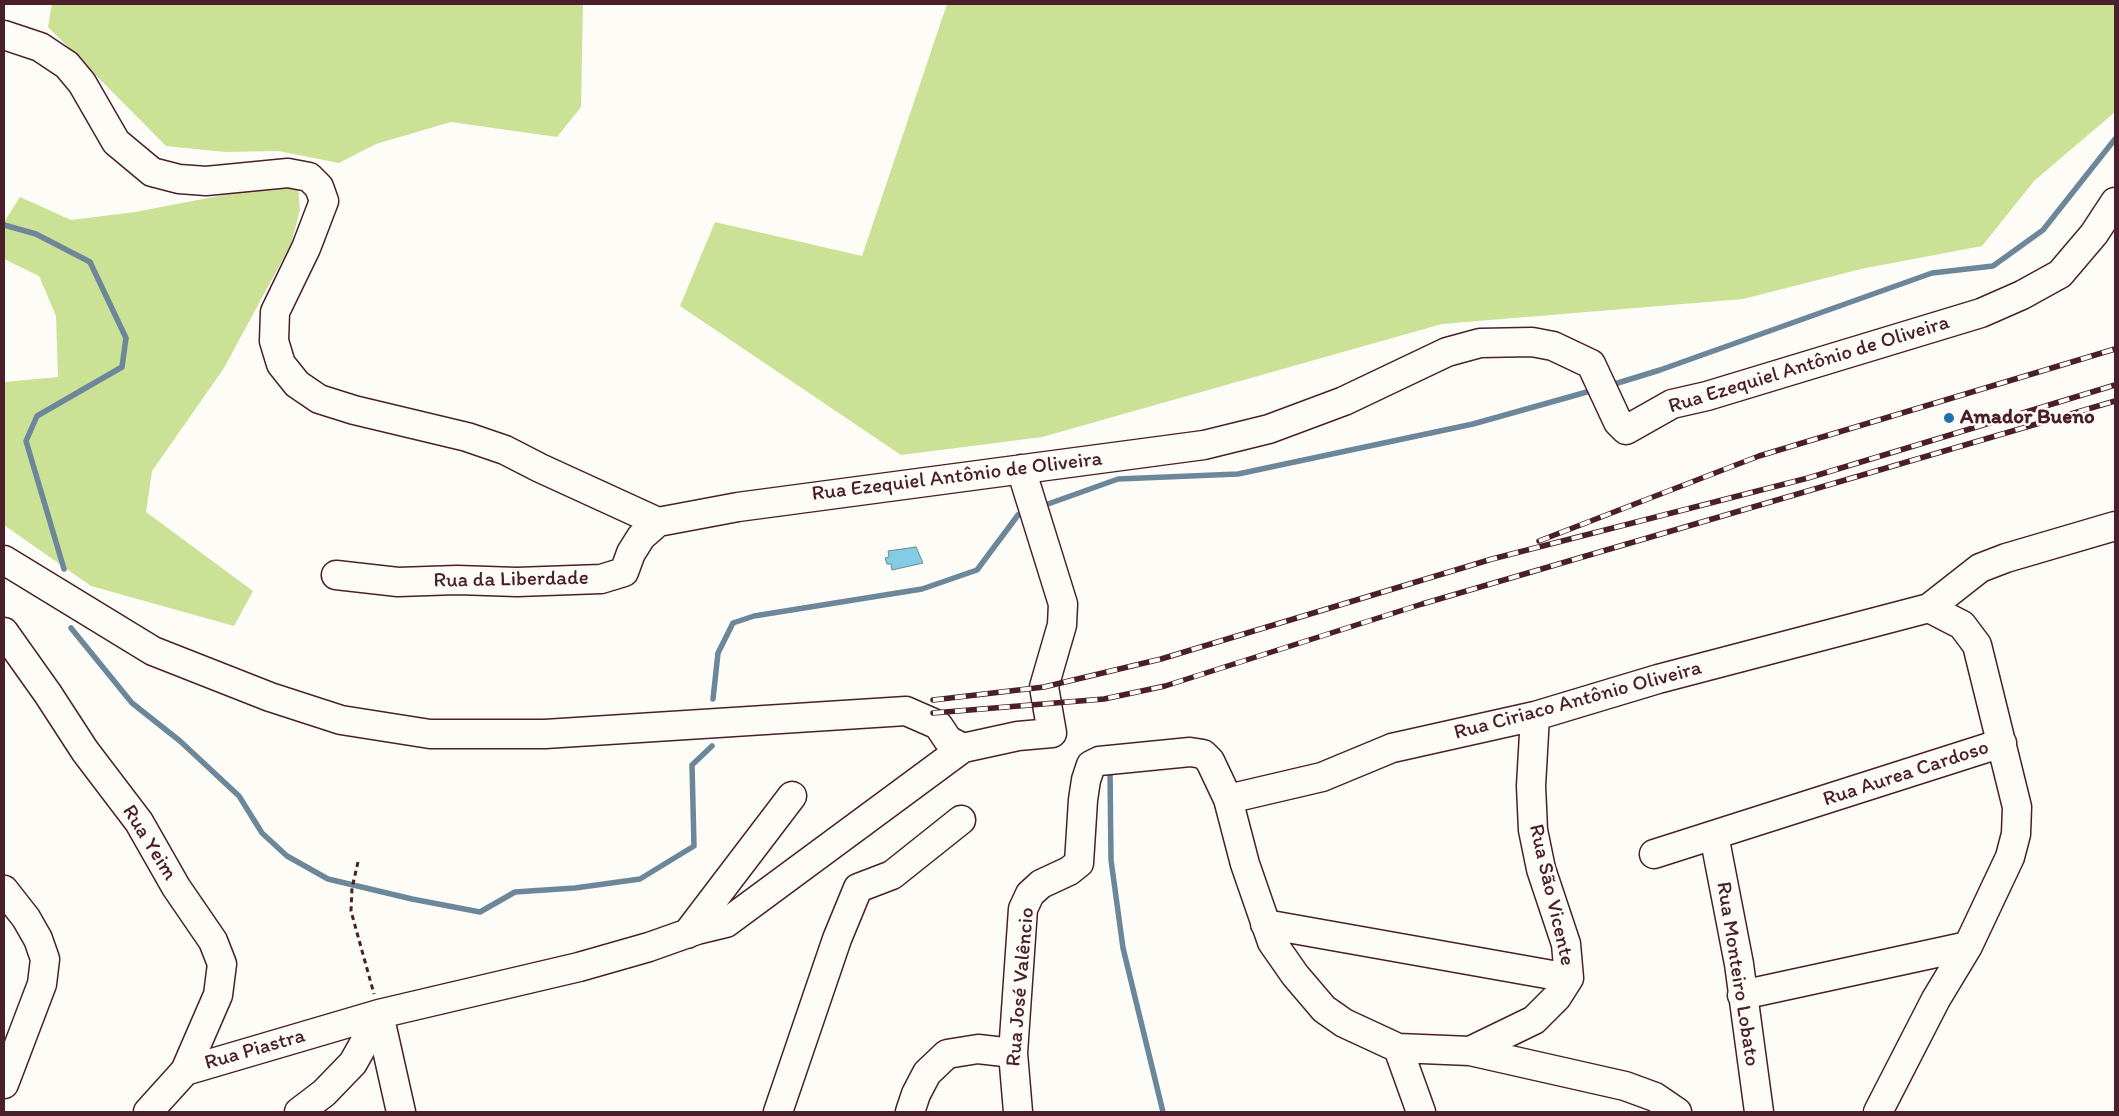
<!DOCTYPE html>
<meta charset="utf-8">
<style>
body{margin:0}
#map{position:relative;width:2119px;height:1116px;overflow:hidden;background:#fdfcf7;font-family:Itim,sans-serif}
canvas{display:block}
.frame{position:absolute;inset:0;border:5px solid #4a1f2b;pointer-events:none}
</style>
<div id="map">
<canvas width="2119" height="1116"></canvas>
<div class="frame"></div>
</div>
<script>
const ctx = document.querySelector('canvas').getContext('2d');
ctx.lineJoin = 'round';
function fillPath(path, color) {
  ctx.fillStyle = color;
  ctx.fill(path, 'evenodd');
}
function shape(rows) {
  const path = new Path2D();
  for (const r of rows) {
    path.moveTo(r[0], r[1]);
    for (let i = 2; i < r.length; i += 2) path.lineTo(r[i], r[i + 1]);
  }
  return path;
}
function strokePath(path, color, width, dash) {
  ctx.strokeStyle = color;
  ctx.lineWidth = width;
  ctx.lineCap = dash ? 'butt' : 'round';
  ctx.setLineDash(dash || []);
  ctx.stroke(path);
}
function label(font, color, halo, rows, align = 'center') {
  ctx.font = font + ' Itim,sans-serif';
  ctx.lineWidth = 5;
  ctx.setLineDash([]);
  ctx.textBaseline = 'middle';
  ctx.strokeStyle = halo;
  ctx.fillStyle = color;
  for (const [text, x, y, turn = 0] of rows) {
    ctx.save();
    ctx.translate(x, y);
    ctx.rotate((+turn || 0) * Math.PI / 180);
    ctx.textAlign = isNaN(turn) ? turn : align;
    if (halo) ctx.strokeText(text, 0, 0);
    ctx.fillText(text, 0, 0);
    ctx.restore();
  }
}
fillPath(shape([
 [52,4,583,4,581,107,557,137,451,122,376,144,339,163,278,151,225,152,166,146,48,27],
 [947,4,2115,4,2115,112,2034,181,1982,246,1861,269,1743,299,1442,324,1042,437,901,455,680,306,715,222,862,256],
 [298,187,300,210,291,244,224,368,152,471,146,512,253,591,234,626,91,586,4,525,4,382,58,377,56,316,39,276,4,259,4,222,20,197,71,220,135,212,234,193]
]), '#cbe196');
const water = shape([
 [916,547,923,563,892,570,891,564,887,564,885,558,889,557,888,551,916,547]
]);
fillPath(water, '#83cde4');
strokePath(water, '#6c879a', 1);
strokePath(shape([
 [4,225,36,234,90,262,126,338,122,367,37,416,26,441,64,569],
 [1608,386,1660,370,1932,273,1993,266,2043,230,2115,139],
 [1048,504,1118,479,1238,474,1473,424,1594,390],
 [71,628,132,703,180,741,239,796,262,833,287,856,328,879,412,899,480,912,515,892,575,888,640,879,694,846,692,765,712,746],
 [713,699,718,653,733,623,754,616,922,589,977,570,1018,515],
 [1110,770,1111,860,1123,948,1163,1112]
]), '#6c879a', 5.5);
const minor = shape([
 [4,35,40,47,67,65,82,83,116,142,152,172,179,179,206,181,288,173,309,177,319,187,324,201,306,248,275,312,274,341,281,364,297,384,319,399,354,410,467,437,505,450,540,468,658,522,738,507,1204,445,1269,429,1344,401,1447,352,1480,343,1532,342,1553,346,1591,364,1618,422,1626,430,1672,404,1707,396,1981,313,2022,295,2060,274,2094,234,2115,202],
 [4,560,153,651,270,697,341,720,430,734,545,734,906,711,938,725,948,740,963,748,1018,736,1052,733,1044,687,1062,625,1063,604,1021,469],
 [336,575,398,582,457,580,517,582,601,579,624,572,631,553,641,537,658,522],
 [4,632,48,694,85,751,139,822,176,887,213,941,222,964,218,995,185,1071,148,1112],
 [1228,799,1322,777,1392,748,1535,716,1658,679,1929,608,1980,568,2006,558,2115,526],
 [1714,835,1739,964,1759,1112],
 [1654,854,2002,743],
 [4,890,26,918,38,939,45,959,42,984,4,1084],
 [1265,924,1569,978],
 [687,934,792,796],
 [1742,995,1968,946],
 [379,1014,401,1112],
 [1398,1048,1421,1112],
 [1470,1051,1534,1020,1557,997,1569,978,1566,944,1541,869,1533,830,1531,786,1535,716],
 [185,1071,379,1014,579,967,649,947,697,930,726,923,963,748],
 [299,1112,324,1093,353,1063,367,1038,369,1017],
 [778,1112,837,939,858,888,892,875,961,820],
 [910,1112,916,1094,927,1073,947,1054,978,1049,1013,1053],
 [1018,1112,1013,1053,1023,909,1030,894,1041,884,1069,871,1079,863,1083,800,1086,780,1091,765,1099,761,1190,752,1203,754,1210,761,1228,799,1245,864,1272,942,1295,975,1324,1009,1344,1023,1398,1048,1470,1051,1625,1086,1655,1097,1677,1112],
 [1878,1112,1936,999,1968,946,2010,857,2016,834,2017,807,1977,645,1962,625,1929,608]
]);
strokePath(minor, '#4a1f2b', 31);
strokePath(shape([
 [358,862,352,888,351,911,374,994]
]), '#4a1f2b', 3, [5, 4]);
strokePath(minor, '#fdfcf7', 28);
const rail = shape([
 [1539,541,1759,456,2115,349],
 [933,700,1044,687,1161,659,1492,559,1808,478,2115,385],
 [933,713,1104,699,1165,686,1422,604,2115,401]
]);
strokePath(rail, '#4a1f2b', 5.5);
strokePath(rail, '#fdfcf7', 4, [11]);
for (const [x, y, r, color] of [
 [1949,418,6,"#1f6fb2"]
]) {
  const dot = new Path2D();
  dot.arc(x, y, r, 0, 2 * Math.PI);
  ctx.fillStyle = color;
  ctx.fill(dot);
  strokePath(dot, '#fdfcf7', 2);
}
label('21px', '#4a1f2b', '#fdfcf7', [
 ["Rua Ezequiel Antônio de Oliveira",1809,365,-17],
 ["Rua Ezequiel Antônio de Oliveira",957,477,-7],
 ["Rua da Liberdade",511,580,-1],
 ["Rua Ciriaco Antônio Oliveira",1578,701,-15],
 ["Rua Aurea Cardoso",1906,774,-18],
 ["Rua Yeim",149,843,58],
 ["Rua São Vicente",1551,895,77],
 ["Rua Monteiro Lobato",1737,974,81],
 ["Rua José Valêncio",1021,987,-85],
 ["Rua Piastra",255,1050,-16]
]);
label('bold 21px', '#4a1f2b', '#fdfcf7', [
 ["Amador Bueno",1960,418]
], 'left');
</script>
